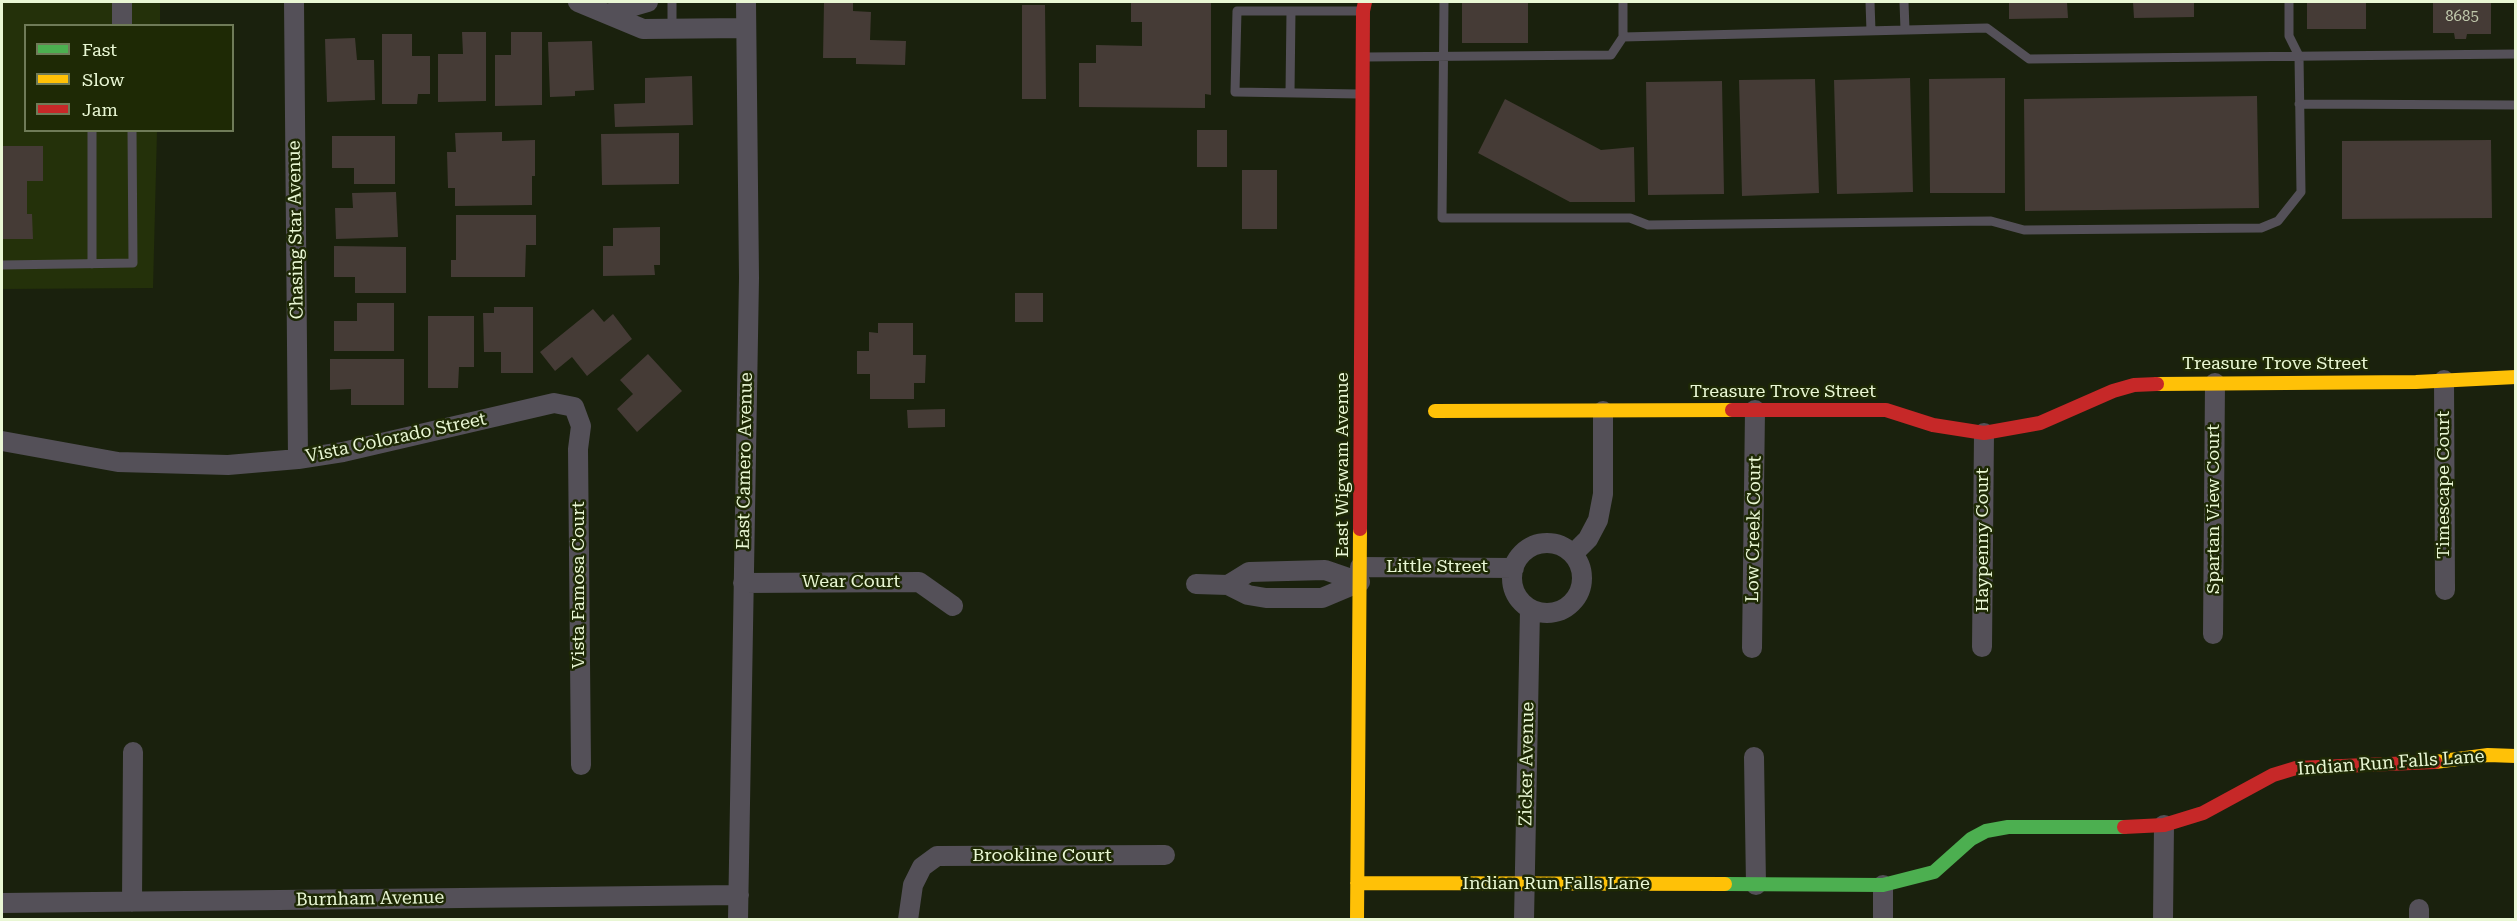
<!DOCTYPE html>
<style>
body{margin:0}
#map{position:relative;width:2517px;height:921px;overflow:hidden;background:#1a210d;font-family:"Roboto Serif",serif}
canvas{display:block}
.frame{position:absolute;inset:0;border:3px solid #e9f7d4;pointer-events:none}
.legend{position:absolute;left:24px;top:24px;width:210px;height:108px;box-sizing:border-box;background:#1e2905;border:2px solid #6f7b58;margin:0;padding:8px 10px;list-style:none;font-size:18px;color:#e9f7d4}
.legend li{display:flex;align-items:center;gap:12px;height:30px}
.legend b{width:30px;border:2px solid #6f7b58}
</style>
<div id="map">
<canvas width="2517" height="921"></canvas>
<div class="frame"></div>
<ul class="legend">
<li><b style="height:8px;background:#4caf50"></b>Fast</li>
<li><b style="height:8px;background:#ffc107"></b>Slow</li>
<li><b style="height:8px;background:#c62828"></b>Jam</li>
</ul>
</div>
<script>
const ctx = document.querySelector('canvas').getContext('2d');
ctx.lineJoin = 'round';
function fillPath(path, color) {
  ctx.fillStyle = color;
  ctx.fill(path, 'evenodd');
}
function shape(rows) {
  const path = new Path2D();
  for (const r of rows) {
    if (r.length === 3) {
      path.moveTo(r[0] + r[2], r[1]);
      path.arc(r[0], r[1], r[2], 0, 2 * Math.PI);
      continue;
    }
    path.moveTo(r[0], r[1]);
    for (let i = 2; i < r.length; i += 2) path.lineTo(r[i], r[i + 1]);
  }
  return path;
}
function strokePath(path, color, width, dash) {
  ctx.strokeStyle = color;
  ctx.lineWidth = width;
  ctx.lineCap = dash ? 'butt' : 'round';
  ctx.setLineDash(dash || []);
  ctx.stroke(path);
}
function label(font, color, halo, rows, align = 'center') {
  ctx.font = font + ' "Roboto Serif",serif';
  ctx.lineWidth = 5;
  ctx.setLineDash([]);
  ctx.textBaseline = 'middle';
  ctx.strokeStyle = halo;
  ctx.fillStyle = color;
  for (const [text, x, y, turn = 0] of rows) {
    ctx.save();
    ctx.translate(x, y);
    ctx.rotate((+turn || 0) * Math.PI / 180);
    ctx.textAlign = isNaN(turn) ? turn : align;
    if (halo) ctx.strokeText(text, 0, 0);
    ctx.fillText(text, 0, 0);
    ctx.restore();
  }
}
fillPath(shape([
 [2,2,160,2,160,25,26,26,26,130,157,131,153,288,2,289]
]), '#24310a');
fillPath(shape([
 [824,2,853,2,853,11,871,12,870,40,906,41,905,65,856,64,856,58,823,58],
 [1131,2,1211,2,1211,95,1205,94,1205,108,1079,107,1079,63,1096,63,1096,45,1142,46,1142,22,1131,22],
 [1462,2,1528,2,1528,43,1462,43],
 [2009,2,2067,2,2068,18,2009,19],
 [2133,2,2194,2,2194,17,2134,18],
 [2307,2,2366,2,2366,29,2307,29],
 [2433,2,2491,2,2491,34,2467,34,2466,39,2455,39,2454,33,2433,33],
 [1022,5,1045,5,1046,99,1022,99],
 [462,32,486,32,486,101,438,102,438,54,463,54],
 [511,32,542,32,542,105,495,106,495,55,511,55],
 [382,34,412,34,412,56,430,56,430,94,418,94,417,104,382,104],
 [355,38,357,60,374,60,375,100,327,102,325,39],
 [592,41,594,90,575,91,575,96,550,97,548,42],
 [692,76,693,125,615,127,614,104,645,103,645,78],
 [1910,78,1913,192,1837,194,1834,80],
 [2005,78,2005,193,1930,193,1929,79],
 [1815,79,1819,193,1742,196,1739,80],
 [1722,81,1724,194,1648,195,1646,82],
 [2257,96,2259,208,2025,211,2024,99],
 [1505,99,1601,150,1634,147,1635,202,1570,202,1478,153],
 [1197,130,1227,130,1227,167,1197,167],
 [502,132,502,141,535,140,535,176,532,176,532,205,455,206,455,188,448,188,447,152,456,152,455,133],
 [679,133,679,184,602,185,601,134],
 [332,136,395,136,395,184,354,184,354,168,332,168],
 [2491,140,2492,218,2342,219,2342,141],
 [2,146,43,146,43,181,27,181,27,214,32,214,33,239,2,239],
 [1242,170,1277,170,1277,229,1242,229],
 [396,192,398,237,336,239,335,208,353,208,352,193],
 [456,215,536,215,536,245,526,245,525,277,451,277,451,260,456,260],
 [660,227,660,265,654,265,655,275,603,276,603,246,613,246,613,228],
 [334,246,406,247,406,293,355,293,355,277,334,277],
 [1015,293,1043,293,1043,322,1015,322],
 [357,303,394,303,394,351,334,351,334,321,357,321],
 [494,307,533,307,533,373,501,373,501,352,484,352,483,313,494,313],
 [593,309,604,322,613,314,632,339,587,376,572,357,555,371,540,352],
 [428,316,474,316,474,367,459,367,458,388,428,388],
 [878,323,913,323,913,355,926,355,925,383,914,383,914,399,870,399,870,374,857,374,857,351,869,351,869,332,878,333],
 [648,354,682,391,637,432,617,409,633,394,620,380],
 [330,359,404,359,404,405,351,405,351,389,330,390],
 [945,409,945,427,908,428,907,410]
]), '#453b36');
strokePath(shape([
 [1444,2,1442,218,1630,218,1648,225,1991,221,2024,230,2261,228,2278,221,2301,192,2299,56,2289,36,2289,2],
 [1870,2,1871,31],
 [1904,2,1905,30],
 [672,28,672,2],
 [1623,37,1623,2],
 [1366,57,1611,55,1623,37,1987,28,2029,59,2516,54],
 [1290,93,1291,11],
 [1359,94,1235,92,1237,11,1360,11],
 [2299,104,2516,105],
 [92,130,92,264],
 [2,265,133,263,132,130]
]), '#545058', 9);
strokePath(shape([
 [294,2,298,459],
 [578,2,643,29,746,28],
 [610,13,648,2],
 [122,26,122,2],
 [2444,380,2445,590],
 [2,441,118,462,228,465,298,459,343,452,554,403,574,407,581,426,578,449,581,765],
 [1547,578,35],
 [1573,554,1588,539,1598,520,1603,494,1603,411],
 [1360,567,1514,568],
 [743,583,919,582,953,606],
 [1196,584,1228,585,1248,595,1266,598,1322,598,1360,582],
 [1228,585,1249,572,1325,570,1360,582],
 [2213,634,2215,383],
 [1982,647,1984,433],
 [1752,648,1755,410],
 [1754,757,1756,885],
 [1883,885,1883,920],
 [132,902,133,752],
 [2,903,739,895],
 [738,920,749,278,746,2],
 [908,920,913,885,922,867,937,856,1165,855],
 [1524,920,1530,609],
 [2163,920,2164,825],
 [2419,920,2419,909]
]), '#545058', 20);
strokePath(shape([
 [1725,884,1883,885,1934,872,1971,839,1986,831,2008,827,2124,827]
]), '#4caf50', 14);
strokePath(shape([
 [2157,384,2416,382,2516,377],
 [1435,411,1732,410],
 [2435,762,2488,755,2516,756],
 [1357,883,1725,884],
 [1357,920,1360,529]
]), '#ffc107', 14);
strokePath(shape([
 [1732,410,1886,410,1933,425,1984,433,2040,423,2113,391,2134,385,2157,384],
 [1360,529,1363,11,1365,2],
 [2124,827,2164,825,2203,813,2273,775,2296,768,2435,762]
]), '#c62828', 14);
label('15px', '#c0c8ac', null, [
 ["8685",2462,17]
]);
label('18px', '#e9f7d4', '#1e2905', [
 ["Chasing Star Avenue",296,230,-91],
 ["Treasure Trove Street",2275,364],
 ["Treasure Trove Street",1783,392],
 ["Vista Colorado Street",396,438,-12],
 ["East Camero Avenue",745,461,-89],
 ["East Wigwam Avenue",1343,465,-90],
 ["Timescape Court",2444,485,-90],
 ["Spartan View Court",2214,509,-90],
 ["Low Creek Court",1754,529,-89],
 ["Haypenny Court",1983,540,-90],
 ["Little Street",1437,567],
 ["Wear Court",851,582],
 ["Vista Famosa Court",579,585,-90],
 ["Indian Run Falls Lane",2391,763,-4],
 ["Zicker Avenue",1527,764,-89],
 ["Brookline Court",1042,856],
 ["Indian Run Falls Lane",1556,884],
 ["Burnham Avenue",370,899,-1]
]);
</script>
